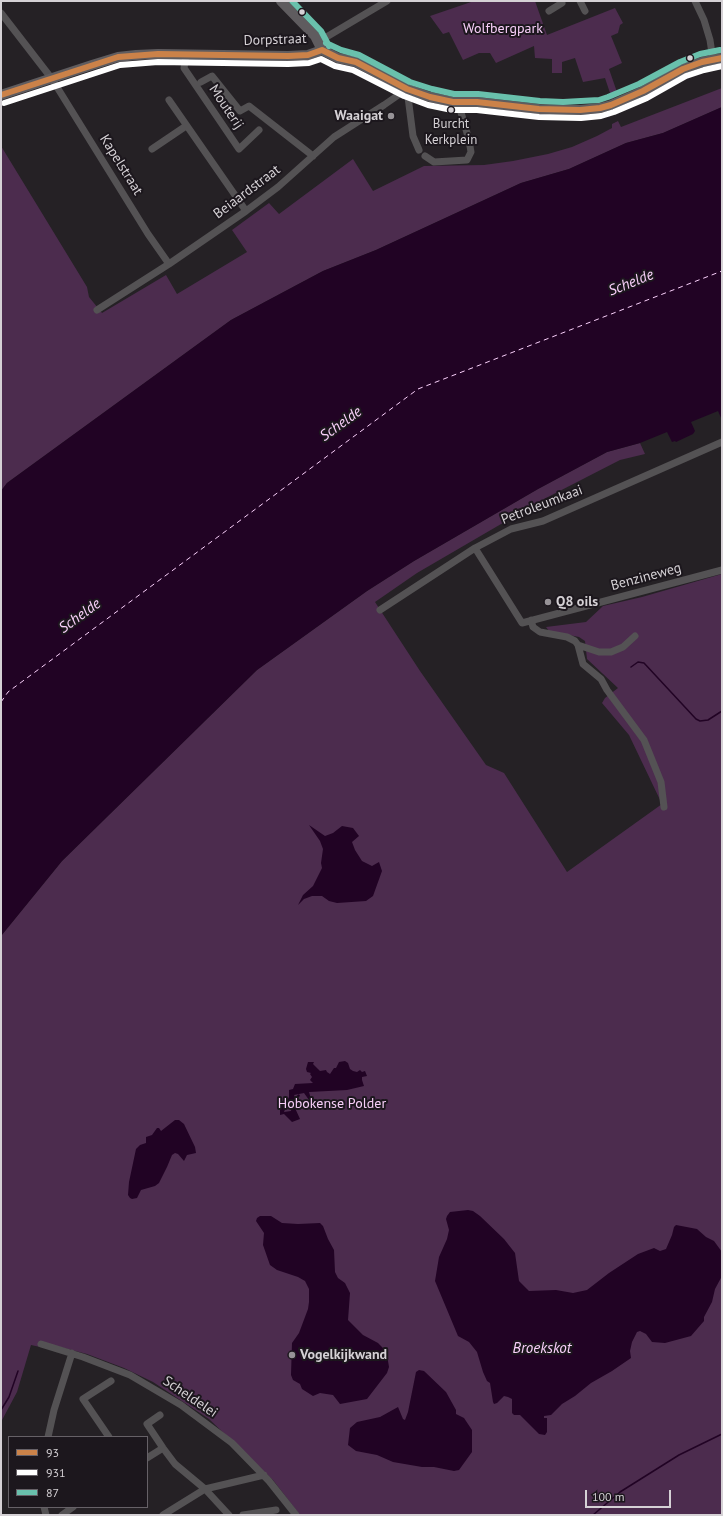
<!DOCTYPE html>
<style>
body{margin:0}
#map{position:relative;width:723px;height:1516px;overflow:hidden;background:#252125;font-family:"PT Sans",sans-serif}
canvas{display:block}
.frame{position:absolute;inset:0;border:2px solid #d5d1d5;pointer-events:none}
.legend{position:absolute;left:8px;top:1436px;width:140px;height:72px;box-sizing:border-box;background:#1c171d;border:1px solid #666167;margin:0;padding:5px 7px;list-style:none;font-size:12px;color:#d5d1d5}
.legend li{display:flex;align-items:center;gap:8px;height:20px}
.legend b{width:20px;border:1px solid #666167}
.scale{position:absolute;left:585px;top:1490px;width:86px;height:18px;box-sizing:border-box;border:2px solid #d5d1d5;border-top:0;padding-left:5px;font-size:12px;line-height:14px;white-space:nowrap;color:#d5d1d5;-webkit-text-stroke:3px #1c171d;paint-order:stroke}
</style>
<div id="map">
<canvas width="723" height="1516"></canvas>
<div class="frame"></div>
<ul class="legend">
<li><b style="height:5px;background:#cb8249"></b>93</li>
<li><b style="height:5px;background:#fff"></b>931</li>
<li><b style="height:5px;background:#69c0ac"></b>87</li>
</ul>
<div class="scale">100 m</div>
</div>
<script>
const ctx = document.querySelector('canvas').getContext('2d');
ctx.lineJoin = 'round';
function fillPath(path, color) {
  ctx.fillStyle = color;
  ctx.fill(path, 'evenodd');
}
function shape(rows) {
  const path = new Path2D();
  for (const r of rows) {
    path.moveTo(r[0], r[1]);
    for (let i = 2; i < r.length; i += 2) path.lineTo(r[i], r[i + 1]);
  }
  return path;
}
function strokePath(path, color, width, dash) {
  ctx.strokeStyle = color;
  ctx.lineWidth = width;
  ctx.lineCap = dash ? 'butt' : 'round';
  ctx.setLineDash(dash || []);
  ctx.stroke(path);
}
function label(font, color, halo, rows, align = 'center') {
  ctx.font = font + ' "PT Sans",sans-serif';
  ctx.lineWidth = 4;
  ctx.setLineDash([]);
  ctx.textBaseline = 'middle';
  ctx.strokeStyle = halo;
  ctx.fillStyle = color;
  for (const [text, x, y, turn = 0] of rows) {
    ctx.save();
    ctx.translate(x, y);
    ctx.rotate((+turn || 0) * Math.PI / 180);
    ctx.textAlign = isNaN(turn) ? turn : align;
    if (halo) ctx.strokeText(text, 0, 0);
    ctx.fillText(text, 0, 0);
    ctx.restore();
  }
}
fillPath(shape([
 [474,1,535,1,547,35,615,8,623,23,620,25,618,33,611,36,622,63,609,69,618,95,612,99,605,78,583,82,575,58,562,62,562,73,552,73,552,59,535,58,534,46,496,63,490,53,479,53,463,60,449,32,443,34,430,16],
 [722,88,722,107,663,133,626,143,569,169,521,183,376,250,323,271,231,320,7,483,1,491,1,146,87,287,89,297,102,313,166,275,177,294,247,252,232,230,269,203,279,214,353,159,373,191,424,166,484,165,513,161,548,154,572,147,597,136,612,128,612,124,618,121,621,127],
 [640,443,645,454,620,460,544,499,417,573,375,602,420,671,486,765,504,773,567,872,662,804,629,735,602,703,605,698,618,688,587,659,585,641,579,637,549,631,546,627,586,622,603,606,642,597,722,574,722,1515,300,1515,273,1480,209,1419,153,1382,124,1368,87,1354,56,1346,40,1347,31,1345,17,1392,1,1422,1,936,62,861,257,670,367,591,414,561,538,489,607,452]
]), '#4c2c4e');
fillPath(shape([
 [722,107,722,420,718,411,691,422,695,431,693,434,676,442,675,441,672,442,667,432,640,443,607,452,538,489,414,561,367,591,257,670,62,861,1,936,1,491,7,483,231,320,323,271,376,250,521,183,569,169,626,143,663,133],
 [309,825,325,836,333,833,342,826,353,828,359,836,352,842,355,850,362,861,372,866,379,862,382,871,373,896,366,901,337,903,329,901,322,896,312,896,304,899,298,905,303,895,313,886,322,868,321,863,323,849,320,841],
 [345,1061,348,1063,350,1069,353,1071,357,1072,360,1070,362,1072,365,1071,367,1076,362,1077,362,1080,364,1086,347,1090,309,1092,311,1099,309,1100,304,1093,294,1095,295,1097,299,1094,300,1096,294,1101,295,1108,300,1119,292,1122,284,1114,280,1115,280,1110,283,1105,286,1107,284,1112,291,1111,292,1102,287,1101,289,1097,289,1090,293,1089,295,1084,313,1083,310,1080,312,1077,310,1074,311,1073,307,1072,306,1069,308,1062,314,1062,313,1064,320,1071,326,1070,327,1072,330,1074,334,1068,336,1068,339,1062],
 [175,1120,179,1120,184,1124,195,1147,196,1153,187,1155,184,1161,178,1154,175,1153,172,1155,167,1167,159,1183,155,1186,141,1190,137,1198,132,1199,130,1198,128,1195,129,1182,136,1149,140,1145,146,1143,146,1137,152,1135,157,1128,159,1128,161,1131],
 [468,1210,473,1211,480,1216,504,1239,515,1253,519,1281,529,1291,556,1290,573,1293,587,1290,609,1273,638,1254,654,1248,660,1251,666,1249,672,1235,674,1227,676,1225,697,1229,706,1237,714,1241,722,1252,722,1276,715,1289,712,1302,704,1317,704,1321,691,1336,665,1343,652,1342,646,1334,640,1331,637,1332,632,1342,630,1351,631,1358,612,1371,591,1383,575,1396,562,1404,551,1415,544,1416,544,1418,547,1418,547,1432,545,1435,539,1434,520,1415,514,1415,512,1413,512,1399,508,1397,504,1396,497,1403,494,1404,493,1402,490,1383,487,1381,483,1372,477,1352,469,1342,458,1336,435,1281,439,1257,447,1239,449,1230,446,1219,447,1216,450,1212],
 [260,1216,271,1216,282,1223,298,1224,320,1223,323,1226,328,1239,334,1250,335,1272,338,1278,345,1283,350,1293,348,1320,363,1335,378,1343,385,1350,388,1361,389,1367,387,1373,367,1399,340,1404,333,1395,320,1393,313,1396,302,1389,300,1384,293,1380,291,1375,292,1343,299,1333,308,1309,309,1302,309,1289,305,1281,298,1277,277,1270,270,1265,263,1245,264,1233,256,1221,257,1218],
 [419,1370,424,1371,446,1392,456,1410,456,1414,464,1418,472,1430,472,1452,459,1470,454,1471,434,1467,422,1467,393,1462,377,1455,356,1451,348,1445,350,1428,357,1422,380,1417,398,1407,403,1419,405,1420,408,1412,416,1372]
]), '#210324');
strokePath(shape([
 [631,667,638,662,644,663,696,719,700,721,708,720,722,711],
 [1,1410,9,1397,18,1371],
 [593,1515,620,1492,679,1455,722,1434]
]), '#210324', 1.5);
strokePath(shape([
 [1,702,8,692,418,389,722,271]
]), '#fad1fb', 1, [5, 4]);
strokePath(shape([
 [580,1,585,11],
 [695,1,704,20,710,40,713,60],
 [549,11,562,3],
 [1,13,52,79,148,234,169,264],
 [318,42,387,1],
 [186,54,184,68,239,149,259,130],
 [201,82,212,76,240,111,249,106,313,156],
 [407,89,413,136,419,150],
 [169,100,246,211],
 [152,149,186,126],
 [425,156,434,162,467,160,471,152,469,140,458,102],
 [97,310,169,264,246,211,278,187,334,137,384,105,407,89],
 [475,548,522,623,722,570],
 [380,610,475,548,511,529,543,521,722,442],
 [531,620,533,627,540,632,567,637,575,641,578,645,583,664,601,679,607,690,644,740,661,782,664,807],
 [578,645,599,652,611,652,623,647,635,636],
 [41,1344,83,1357,130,1375,181,1405,232,1443,269,1481,296,1515],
 [160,1415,147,1424,163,1448,175,1464,205,1489,229,1515],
 [48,1437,54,1410,72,1353],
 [109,1437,83,1399,111,1381],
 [147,1458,163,1448],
 [44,1507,46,1515],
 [62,1515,73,1507],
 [163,1515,205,1489,264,1475],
 [243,1515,276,1510]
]), '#545254', 7);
strokePath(shape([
 [281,1,315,36,322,50],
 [1,95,92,65,118,57,136,55,158,54,288,56,308,55,322,50,338,58,356,62,407,89,430,97,453,102,477,102,539,109,580,110,600,108,611,105,643,91,683,69,702,62,722,58]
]), '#5f5c5f', 10);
strokePath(shape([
 [1,95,118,57,158,54,288,56,308,55,322,50,338,58,356,62,407,89,430,97,453,102,477,102,539,109,580,110,600,108,611,105,643,91,683,69,702,62,722,58]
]), '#cb8249', 6);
strokePath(shape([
 [4,103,120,65,158,62,288,64,309,63,321,59,335,66,353,70,404,96,428,105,452,110,477,110,539,117,581,118,601,116,614,112,647,98,686,76,704,70,722,66]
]), '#fff', 6);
strokePath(shape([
 [292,1,321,31,329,46],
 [326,43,341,50,359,55,410,82,432,89,454,94,478,94,540,101,563,102,599,100,608,97,639,84,680,62,700,54,720,50]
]), '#69c0ac', 6);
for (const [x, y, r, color] of [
 [302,12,3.5,"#d5d1d5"],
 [690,58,3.5,"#d5d1d5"],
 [451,110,3.5,"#d5d1d5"],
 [391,116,4,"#979397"],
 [548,602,4,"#979397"],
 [292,1355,4,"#979397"]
]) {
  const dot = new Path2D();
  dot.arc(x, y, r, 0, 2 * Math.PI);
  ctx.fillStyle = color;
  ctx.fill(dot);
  strokePath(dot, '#1c171d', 1.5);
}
label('13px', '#d5d1d5', '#1c171d', [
 ["Burcht",451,124],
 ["Kerkplein",451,140]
]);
label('14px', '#f7cef8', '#1c171d', [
 ["Wolfbergpark",503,29],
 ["Hobokense Polder",332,1104]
]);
label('14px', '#d5d1d5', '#1c171d', [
 ["Dorpstraat",275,40,-2],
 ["Mouterij",226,107,56],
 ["Kapelstraat",121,165,58],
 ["Beiaardstraat",247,192,-37],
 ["Petroleumkaai",542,505,-21],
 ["Benzineweg",646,577,-15],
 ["Scheldelei",190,1397,34]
]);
label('bold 14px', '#d5d1d5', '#1c171d', [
 ["Waaigat",383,116,"right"],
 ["Q8 oils",556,602],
 ["Vogelkijkwand",300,1355]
], 'left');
label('italic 15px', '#fad1fb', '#1c171d', [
 ["Schelde",631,283,-22],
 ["Schelde",341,424,-36],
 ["Schelde",80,616,-36],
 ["Broekskot",542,1349]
]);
</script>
